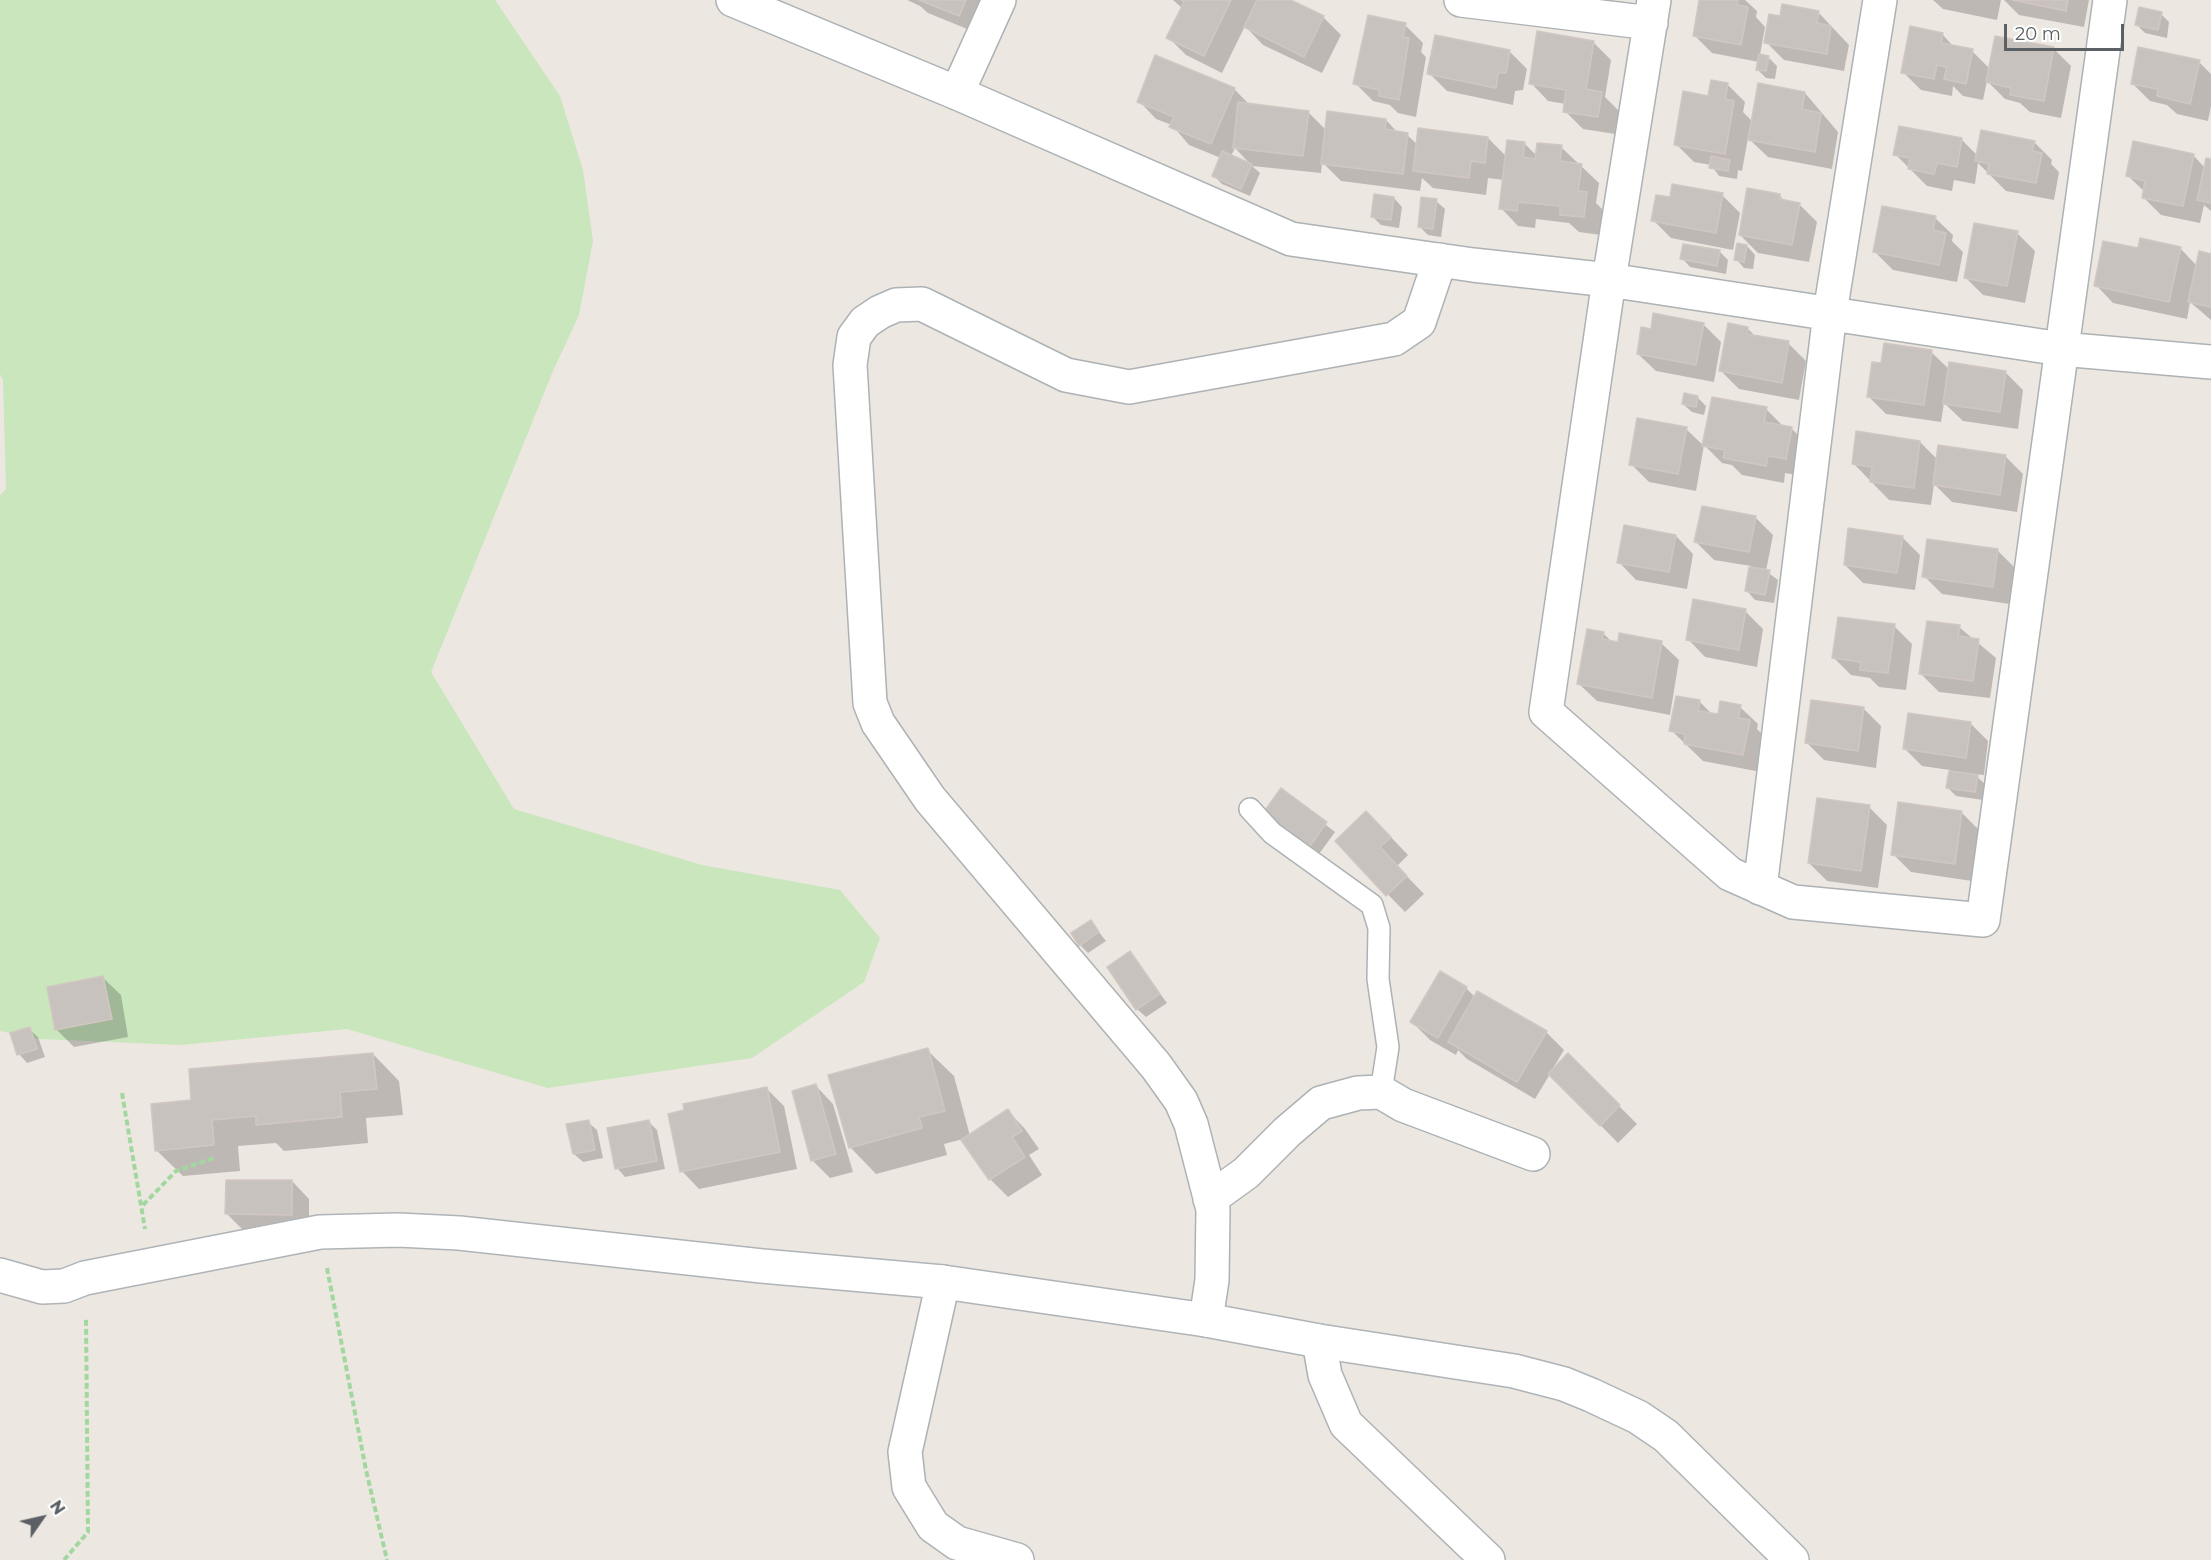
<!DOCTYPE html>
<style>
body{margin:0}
#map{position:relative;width:2211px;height:1560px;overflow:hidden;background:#ede7e1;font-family:Montserrat,sans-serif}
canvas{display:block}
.north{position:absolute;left:12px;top:1488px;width:60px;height:60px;-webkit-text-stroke:4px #fff;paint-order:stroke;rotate:56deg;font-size:16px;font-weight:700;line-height:24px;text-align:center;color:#5a6063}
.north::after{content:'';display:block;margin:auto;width:21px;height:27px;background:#5a6063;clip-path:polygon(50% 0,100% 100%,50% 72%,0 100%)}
.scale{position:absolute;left:2004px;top:24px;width:120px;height:27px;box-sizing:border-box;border:3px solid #5a6063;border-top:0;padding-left:8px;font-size:18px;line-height:21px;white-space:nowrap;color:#5a6063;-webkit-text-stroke:4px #fff;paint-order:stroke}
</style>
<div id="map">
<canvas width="2211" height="1560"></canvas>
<div class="north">N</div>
<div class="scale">20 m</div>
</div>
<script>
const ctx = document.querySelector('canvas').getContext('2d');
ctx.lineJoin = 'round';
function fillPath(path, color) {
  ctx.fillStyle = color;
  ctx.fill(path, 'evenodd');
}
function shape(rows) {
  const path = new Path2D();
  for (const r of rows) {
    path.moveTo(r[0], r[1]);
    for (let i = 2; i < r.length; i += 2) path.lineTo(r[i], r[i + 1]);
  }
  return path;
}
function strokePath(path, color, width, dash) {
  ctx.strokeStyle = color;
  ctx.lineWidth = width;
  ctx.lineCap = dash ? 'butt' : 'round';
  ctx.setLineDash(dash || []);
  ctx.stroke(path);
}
fillPath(shape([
 [0,0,495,0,560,96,583,170,593,241,579,315,553,371,431,672,514,809,702,865,840,890,880,938,864,982,752,1058,548,1088,347,1029,181,1045,39,1039,0,1031,0,495,6,489,3,380,0,374]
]), '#c9e6bd');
fillPath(shape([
 [907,0,990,0,977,33,928,13,920,6],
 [1173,0,1288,0,1323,17,1341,35,1322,73,1263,45,1245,26,1222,73,1186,55,1168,37,1182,8],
 [1701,0,1745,0,1757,11,1756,17,1765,27,1760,55,1768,57,1777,66,1775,79,1766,78,1757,69,1759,62,1712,53,1694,35],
 [1933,0,2001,0,1997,20,1943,9],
 [2004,0,2089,0,2084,27,2019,15],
 [1818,12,1849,45,1844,71,1784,60,1766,42,1781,17],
 [2161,14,2169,22,2167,38,2145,33,2137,25],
 [1405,25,1423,43,1421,52,1426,57,1416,117,1398,113,1390,105,1373,101,1355,83],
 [1942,34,1955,48,1972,51,1990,69,2053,48,2071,66,2061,118,2030,112,2020,103,2005,99,1987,81,1983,100,1963,96,1953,86,1952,96,1921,90,1903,72],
 [1593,42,1611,60,1605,97,1619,111,1615,134,1583,129,1565,111,1566,104,1548,101,1531,83],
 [1509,51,1527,69,1523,90,1515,91,1513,105,1447,91,1429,73],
 [2199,62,2211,74,2211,106,2208,121,2177,114,2167,105,2150,101,2132,83],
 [1727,84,1745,102,1743,112,1753,122,1805,93,1838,132,1832,169,1768,157,1748,138,1742,171,1738,170,1737,179,1719,176,1711,165,1694,162,1676,144,1709,98],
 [1234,89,1250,105,1308,112,1326,130,1386,120,1398,133,1407,135,1418,145,1488,138,1507,157,1524,143,1537,156,1561,147,1599,183,1596,203,1604,211,1601,235,1579,232,1569,223,1536,219,1535,228,1518,226,1501,208,1504,180,1488,178,1486,195,1433,188,1422,178,1420,191,1341,181,1322,162,1321,173,1252,166,1260,173,1250,196,1222,184,1214,176,1221,158,1189,145,1172,125,1156,119,1139,101],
 [1235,148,1251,165,1231,156],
 [1962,140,1977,155,2034,142,2052,160,2051,164,2059,172,2054,200,2006,191,1978,163,1975,184,1954,180,1952,191,1927,186,1895,154],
 [2193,155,2205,168,2211,160,2211,211,2204,205,2200,223,2161,215,2143,197,2145,192,2128,176],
 [1722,195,1740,213,1733,250,1671,238,1653,220,1671,199],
 [1780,196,1786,202,1799,204,1817,222,1809,262,1758,253,1740,235],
 [1394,198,1402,207,1399,228,1381,225,1372,216],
 [1436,201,1445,209,1441,237,1428,235,1419,226],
 [1935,218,1953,235,1952,241,1963,252,1957,282,1893,270,1875,252],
 [2017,233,2035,251,2025,303,1983,295,1965,277],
 [1684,245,1720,252,1728,260,1726,274,1690,267,1682,258],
 [1747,246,1755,255,1753,269,1744,268,1736,259],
 [2180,248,2197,266,2211,256,2211,320,2190,302,2187,319,2113,303,2096,285,2139,250],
 [1703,324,1721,342,1714,382,1656,371,1638,354,1652,331],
 [1747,328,1756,337,1788,343,1806,361,1799,400,1739,389,1721,371],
 [1931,352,1950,370,2005,372,2023,390,2018,429,1963,421,1944,403,1941,422,1886,414,1868,396,1883,365],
 [1697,397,1706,406,1704,415,1692,412,1683,404],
 [1713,399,1766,409,1784,427,1791,428,1809,446,1803,476,1785,473,1784,483,1742,475,1732,465,1722,463,1704,445,1696,491,1649,482,1631,464,1638,420,1686,429,1704,446],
 [1920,442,1938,460,2005,456,2023,474,2017,512,1952,502,1934,484,1931,505,1889,500,1853,463],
 [1755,517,1773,535,1766,571,1778,580,1774,603,1755,600,1747,591,1751,566,1714,560,1696,542],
 [1676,536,1693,554,1687,589,1636,580,1619,562],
 [1902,537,1920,555,1915,590,1863,583,1845,565],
 [1997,550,2015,568,2010,604,1942,594,1924,576],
 [1745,611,1763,629,1757,667,1705,657,1688,639],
 [1894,626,1912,644,1906,690,1879,687,1870,678,1851,675,1833,657],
 [1959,627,1996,658,1990,698,1939,692,1921,674],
 [1603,633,1613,643,1661,643,1679,660,1670,715,1597,701,1579,684],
 [1700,702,1713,715,1719,716,1740,707,1758,724,1757,729,1767,739,1761,772,1703,761,1671,730],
 [1863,708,1881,726,1876,768,1824,760,1806,742],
 [1970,723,1988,741,1984,775,1974,774,1986,785,1983,800,1956,796,1948,788,1950,770,1922,766,1904,748],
 [1281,790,1335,832,1319,854,1273,821],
 [1869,807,1887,825,1878,888,1827,881,1809,863],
 [1961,812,1979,830,1972,881,1911,872,1893,854],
 [1384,830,1408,855,1397,866,1424,894,1405,912,1337,842],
 [1091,922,1106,941,1088,953,1080,945],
 [1130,953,1167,1003,1146,1017,1137,1009],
 [1440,973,1466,988,1475,997,1546,1032,1564,1050,1552,1070,1568,1055,1637,1124,1618,1143,1550,1074,1535,1099,1467,1059,1458,1050,1456,1055,1430,1040,1412,1022],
 [103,978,121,995,128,1037,74,1047,56,1029],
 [29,1029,38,1037,45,1057,27,1063,19,1054],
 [927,1050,954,1076,970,1136,1008,1111,1025,1129,1039,1149,1029,1155,1042,1175,1008,1197,990,1179,963,1139,944,1144,947,1155,876,1174,850,1147],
 [373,1054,399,1081,403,1115,366,1118,368,1143,284,1151,276,1143,238,1146,240,1171,183,1176,156,1150,193,1102],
 [816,1086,833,1104,853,1172,830,1178,812,1160],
 [766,1088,784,1106,797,1169,699,1189,682,1171],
 [648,1121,657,1130,665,1169,625,1177,617,1168],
 [588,1122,597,1130,603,1158,583,1162,574,1154],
 [292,1181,309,1199,309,1232,245,1232,227,1214]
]), '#0003');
const building = shape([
 [919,0,966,0,959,16,919,0],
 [1181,0,1231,0,1204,56,1166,38,1184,2,1181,0],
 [1257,0,1291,0,1324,16,1304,57,1244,27,1257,0],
 [1699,0,1738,0,1737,5,1748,7,1741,45,1693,36,1699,0],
 [2013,0,2068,0,2066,11,2013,0],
 [1782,4,1819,11,1817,23,1831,26,1827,54,1764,43,1769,14,1780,16,1782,4],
 [2139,7,2162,12,2158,30,2135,25,2139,7],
 [1368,15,1406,23,1403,37,1409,38,1399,100,1379,96,1379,90,1353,84,1368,15],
 [1910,26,1943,33,1941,43,1973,49,1966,84,1944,79,1947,67,1937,65,1934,79,1901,73,1910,26],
 [1537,31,1594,41,1586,89,1602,92,1598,117,1563,112,1566,90,1529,84,1537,31],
 [1435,35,1510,50,1506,73,1498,73,1496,88,1427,74,1435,35],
 [1995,36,2054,47,2044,101,2010,95,2011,88,1986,82,1995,36],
 [2138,47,2200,60,2190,104,2157,96,2158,89,2131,84,2138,47],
 [1759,54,1769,56,1766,71,1756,70,1759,54],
 [1155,55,1235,88,1211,144,1169,127,1174,117,1137,102,1155,55],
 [1711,80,1728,83,1725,99,1734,101,1725,154,1674,145,1683,91,1708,96,1711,80],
 [1758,83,1805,92,1802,109,1821,113,1815,152,1748,140,1758,83],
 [1238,102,1309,111,1303,156,1233,148,1238,102],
 [1327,111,1386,119,1385,129,1408,133,1403,174,1321,164,1327,111],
 [1899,126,1962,138,1957,167,1937,163,1934,174,1908,169,1910,158,1893,155,1899,126],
 [1418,128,1488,137,1485,163,1471,161,1469,178,1413,171,1418,128],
 [1981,130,2035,141,2032,151,2042,153,2036,183,1987,174,1989,164,1975,161,1981,130],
 [1507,140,1525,142,1523,157,1535,159,1537,143,1562,145,1560,161,1582,164,1578,191,1587,192,1584,217,1560,215,1560,206,1518,202,1517,211,1499,209,1507,140],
 [2133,141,2194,154,2183,206,2142,198,2145,181,2126,176,2133,141],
 [1222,151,1252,164,1241,189,1212,176,1222,151],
 [1711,156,1730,160,1728,171,1709,168,1711,156],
 [2206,158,2211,159,2211,203,2197,200,2206,158],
 [1672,184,1723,193,1716,233,1651,221,1656,195,1670,197,1672,184],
 [1747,188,1780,194,1780,199,1800,203,1792,245,1739,235,1747,188],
 [1374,194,1394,197,1391,220,1371,217,1374,194],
 [1421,197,1437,199,1433,229,1418,227,1421,197],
 [1882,206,1936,216,1933,230,1946,233,1939,265,1873,252,1882,206],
 [1974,223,2018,231,2007,286,1964,278,1974,223],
 [2140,238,2181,247,2169,302,2094,286,2103,241,2138,248,2140,238],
 [1737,243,1747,245,1744,262,1734,260,1737,243],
 [1683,244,1720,250,1717,266,1680,259,1683,244],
 [2199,251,2211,254,2211,307,2188,302,2199,251],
 [1653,313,1704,323,1696,365,1637,354,1641,327,1651,329,1653,313],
 [1728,323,1748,327,1747,334,1789,341,1782,383,1719,371,1728,323],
 [1884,343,1932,350,1924,405,1867,397,1872,362,1881,363,1884,343],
 [1949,362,2006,371,2000,412,1943,404,1949,362],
 [1684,393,1698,396,1696,407,1682,404,1684,393],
 [1712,397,1767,407,1764,422,1792,427,1786,459,1768,456,1766,466,1723,458,1725,450,1702,446,1712,397],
 [1637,418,1687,427,1678,474,1629,465,1637,418],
 [1856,431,1920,441,1914,488,1870,482,1872,467,1852,464,1856,431],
 [1938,445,2006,455,2000,495,1933,485,1938,445],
 [1702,506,1756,516,1749,552,1694,542,1702,506],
 [1624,525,1676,535,1669,572,1617,563,1624,525],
 [1848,528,1903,536,1897,573,1844,565,1848,528],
 [1927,539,1998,549,1993,587,1922,577,1927,539],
 [1749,567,1770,570,1765,595,1745,591,1749,567],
 [1693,599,1746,609,1739,650,1686,640,1693,599],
 [1838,617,1895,624,1888,673,1860,670,1861,662,1832,658,1838,617],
 [1927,621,1960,625,1958,636,1979,639,1973,681,1919,674,1927,621],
 [1587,629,1604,632,1602,639,1618,642,1619,633,1662,641,1652,698,1577,684,1587,629],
 [1676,696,1700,700,1698,711,1718,714,1720,701,1741,705,1738,718,1750,720,1743,755,1684,744,1685,734,1669,731,1676,696],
 [1811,700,1864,707,1858,751,1805,743,1811,700],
 [1908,713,1971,722,1966,758,1903,749,1908,713],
 [1949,771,1978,775,1975,792,1946,788,1949,771],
 [1281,788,1327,822,1310,846,1263,813,1281,788],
 [1817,798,1870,805,1861,871,1808,863,1817,798],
 [1898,802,1962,811,1955,864,1891,855,1898,802],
 [1366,811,1391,837,1380,847,1407,876,1386,896,1335,841,1366,811],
 [1091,920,1099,932,1079,946,1071,933,1091,920],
 [1130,951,1160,994,1136,1010,1107,967,1130,951],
 [1440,971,1467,987,1438,1038,1410,1022,1440,971],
 [103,976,112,1019,55,1030,47,987,103,976],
 [1477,991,1547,1031,1517,1082,1448,1042,1477,991],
 [30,1027,37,1049,17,1055,10,1033,30,1027],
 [928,1048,945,1111,919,1117,922,1128,849,1148,828,1075,928,1048],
 [373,1053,377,1089,340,1092,342,1117,256,1125,256,1116,212,1120,214,1145,155,1151,151,1104,191,1100,189,1069,373,1053],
 [1568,1053,1620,1105,1600,1126,1548,1074,1568,1053],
 [816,1084,836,1154,811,1161,792,1091,816,1084],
 [767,1087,780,1152,680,1172,668,1114,684,1110,683,1104,767,1087],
 [1008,1109,1022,1131,1012,1137,1025,1157,989,1180,961,1140,1008,1109],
 [589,1120,595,1150,573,1154,566,1124,589,1120],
 [649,1120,657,1161,615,1169,607,1128,649,1120],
 [226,1180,292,1180,292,1215,225,1214,226,1180]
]);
fillPath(building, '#c8c2bf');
strokePath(building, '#d2c7c0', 1.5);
const lane = shape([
 [1250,809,1272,833,1372,905,1379,928,1378,979,1388,1047,1381,1092]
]);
const street = shape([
 [733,0,957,93,1291,239,1473,265,1609,280,2061,349,2211,362],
 [1461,0,1651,23],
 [1654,0,1609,280,1546,712,1730,874,1793,902,1983,920,2110,0],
 [957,93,999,0],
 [1760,888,1830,313,1880,0],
 [1210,1199,1246,1173,1287,1132,1321,1103,1358,1093,1381,1092,1403,1105,1533,1154],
 [943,1282,905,1452,909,1487,933,1526,957,1543,1017,1560],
 [1206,1320,1212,1280,1213,1209,1191,1124,1181,1101,1156,1066,930,799,878,723,870,703,850,365,854,337,865,322,880,312,896,305,922,304,1066,375,1129,387,1394,339,1419,322,1440,260],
 [1319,1341,1325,1375,1346,1424,1488,1560]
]);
const secondary = shape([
 [0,1275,42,1287,64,1286,85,1278,320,1232,398,1230,459,1233,762,1266,943,1282,1206,1320,1319,1341,1514,1371,1564,1384,1591,1395,1638,1417,1666,1436,1792,1560]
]);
strokePath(lane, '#adb2b5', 24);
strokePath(street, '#adb2b5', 36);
strokePath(secondary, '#aeb4b7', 36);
strokePath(shape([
 [122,1093,145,1229],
 [143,1205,176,1171,214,1158],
 [327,1268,366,1470,387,1560],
 [64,1560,88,1532,86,1317]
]), '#a2d8a0', 4, [6, 3]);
strokePath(lane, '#fff', 21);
strokePath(street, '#fff', 33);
strokePath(secondary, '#fff', 33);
</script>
